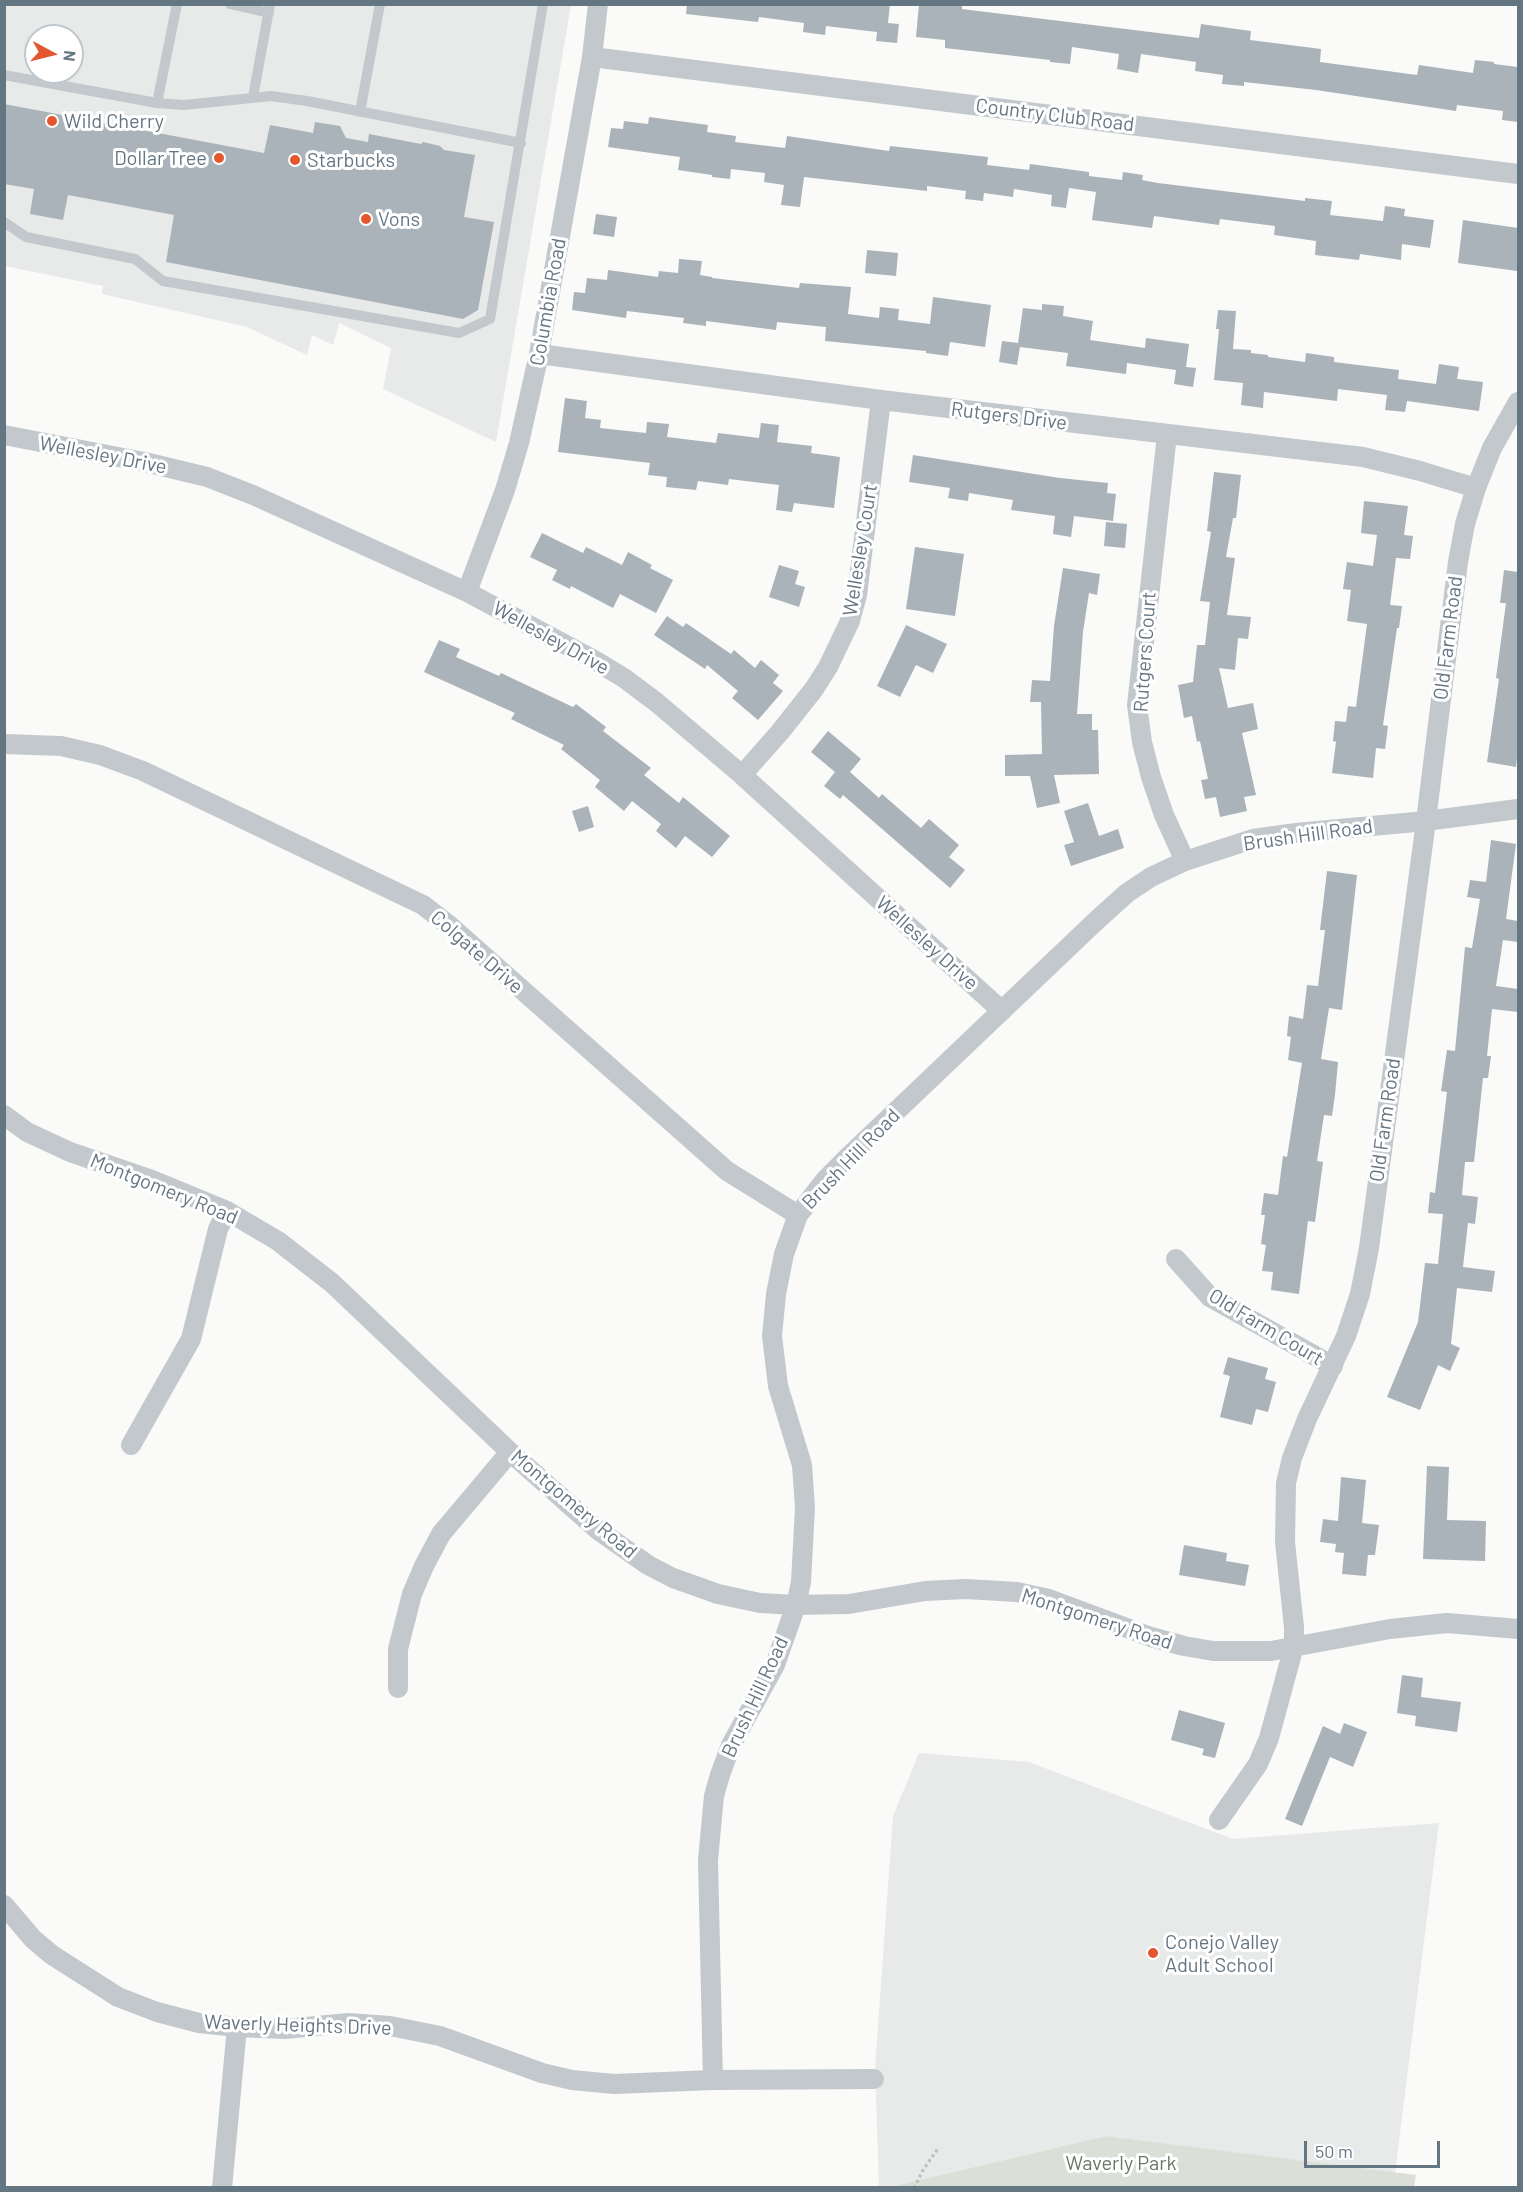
<!DOCTYPE html>
<style>
body{margin:0}
#map{position:relative;width:1523px;height:2192px;overflow:hidden;background:#fafaf8;font-family:Barlow,sans-serif}
canvas{display:block}
.frame{position:absolute;inset:0;border:6px solid #657683;pointer-events:none}
.north{position:absolute;left:24px;top:24px;width:60px;height:60px;box-sizing:border-box;background:#fff;border:2px solid #c1c8cd;border-radius:50%;rotate:97deg;font-size:16px;font-weight:700;line-height:24px;text-align:center;color:#657683}
.north::after{content:'';display:block;margin:auto;width:21px;height:27px;background:#e4572e;clip-path:polygon(50% 0,100% 100%,50% 72%,0 100%)}
.scale{position:absolute;left:1304px;top:2141px;width:136px;height:27px;box-sizing:border-box;border:3px solid #657683;border-top:0;padding-left:8px;font-size:18px;line-height:21px;white-space:nowrap;color:#657683;-webkit-text-stroke:4px #fff;paint-order:stroke}
</style>
<div id="map">
<canvas width="1523" height="2192"></canvas>
<div class="frame"></div>
<div class="north">N</div>
<div class="scale">50 m</div>
</div>
<script>
const ctx = document.querySelector('canvas').getContext('2d');
ctx.lineJoin = 'round';
function fillPath(path, color) {
  ctx.fillStyle = color;
  ctx.fill(path, 'evenodd');
}
function shape(rows) {
  const path = new Path2D();
  for (const r of rows) {
    path.moveTo(r[0], r[1]);
    for (let i = 2; i < r.length; i += 2) path.lineTo(r[i], r[i + 1]);
  }
  return path;
}
function strokePath(path, color, width, dash) {
  ctx.strokeStyle = color;
  ctx.lineWidth = width;
  ctx.lineCap = dash ? 'butt' : 'round';
  ctx.setLineDash(dash || []);
  ctx.stroke(path);
}
function label(font, color, halo, rows, align = 'center') {
  ctx.font = font + ' Barlow,sans-serif';
  ctx.lineWidth = 6;
  ctx.setLineDash([]);
  ctx.textBaseline = 'middle';
  ctx.strokeStyle = halo;
  ctx.fillStyle = color;
  for (const [text, x, y, turn = 0] of rows) {
    ctx.save();
    ctx.translate(x, y);
    ctx.rotate((+turn || 0) * Math.PI / 180);
    ctx.textAlign = isNaN(turn) ? turn : align;
    if (halo) ctx.strokeText(text, 0, 0);
    ctx.fillText(text, 0, 0);
    ctx.restore();
  }
}
fillPath(shape([
 [4,5,571,5,496,442,383,389,391,348,339,323,333,345,312,335,307,355,247,327,102,294,103,286,5,266],
 [36,36,72,36,72,72,36,72],
 [919,1753,1029,1762,1233,1839,1439,1823,1395,2173,1106,2136,890,2187,879,2188,875,2068,893,1816]
]), '#e8e9e9');
fillPath(shape([
 [1106,2136,1416,2175,1414,2187,890,2187]
]), '#dadfd7');
fillPath(shape([
 [687,4,890,4,888,23,899,24,897,43,876,41,877,32,826,26,825,35,803,32,804,23,759,17,758,22,686,14],
 [919,4,962,4,962,9,1199,38,1201,24,1222,27,1251,31,1250,40,1321,49,1320,62,1417,75,1419,65,1473,73,1475,60,1494,62,1494,64,1518,67,1518,122,1502,120,1503,111,1457,105,1456,111,1316,90,1244,82,1244,86,1222,84,1223,75,1195,71,1196,62,1141,54,1138,73,1117,69,1119,54,1072,47,1070,64,1050,62,1050,60,945,48,945,40,916,37],
 [4,104,264,153,270,125,313,133,315,122,340,126,346,138,368,142,369,134,421,144,423,142,440,146,444,150,475,155,464,217,494,222,478,310,463,319,166,262,174,215,68,195,63,220,30,214,34,189,4,184],
 [649,117,708,125,707,132,736,136,735,142,785,148,787,136,889,151,890,146,988,157,987,165,1029,170,1030,164,1089,172,1089,176,1122,180,1123,172,1143,175,1142,180,1158,183,1305,201,1305,198,1332,201,1330,215,1383,221,1385,206,1405,209,1404,216,1434,220,1430,248,1402,244,1401,260,1360,254,1359,260,1315,255,1316,241,1274,235,1275,226,1220,219,1219,225,1154,216,1152,228,1092,220,1096,192,1069,188,1066,208,1051,206,1052,195,1014,189,1013,197,984,193,983,201,965,199,966,191,927,186,927,191,804,177,800,207,781,205,784,185,764,182,765,173,731,169,730,179,712,177,712,175,678,170,680,157,608,147,611,128,623,129,624,121,648,124],
 [596,214,617,217,614,237,593,234],
 [1463,220,1518,228,1517,271,1458,263],
 [867,250,898,253,896,276,865,273],
 [679,259,702,261,700,275,712,277,712,278,799,288,800,283,851,287,848,314,879,318,880,307,899,309,898,320,930,324,933,297,991,305,985,347,950,342,948,356,926,353,926,351,825,341,826,327,777,322,776,330,706,321,706,326,683,323,684,318,627,311,626,318,572,310,574,292,585,293,587,278,607,280,608,270,658,277,659,271,678,273],
 [1042,304,1064,306,1063,316,1093,321,1090,340,1145,348,1146,338,1189,344,1186,367,1196,368,1193,387,1174,384,1176,370,1127,363,1126,374,1066,366,1068,353,1020,347,1017,365,999,362,1002,341,1018,343,1023,308,1042,310],
 [1218,310,1236,311,1233,349,1251,350,1251,353,1268,355,1268,357,1305,362,1306,353,1334,357,1334,362,1399,370,1398,379,1436,384,1439,364,1459,367,1457,379,1483,382,1479,411,1407,401,1405,412,1385,410,1387,395,1338,389,1337,401,1264,392,1263,408,1241,405,1243,383,1214,380,1219,329,1216,329],
 [565,398,587,401,585,418,601,420,600,428,646,433,647,422,669,424,667,437,716,443,718,433,759,438,761,423,779,425,777,442,812,446,811,453,840,457,834,508,794,503,792,512,776,510,779,485,729,479,728,485,698,481,696,490,666,487,667,477,648,475,650,463,558,452],
 [913,455,1060,478,1108,483,1107,493,1116,494,1113,521,1074,516,1071,537,1053,534,1055,516,1011,510,1013,500,969,493,968,501,948,498,950,488,909,482],
 [1214,472,1241,475,1236,518,1233,518,1226,557,1235,558,1227,615,1251,617,1248,639,1238,638,1235,670,1219,668,1228,708,1253,703,1258,729,1242,733,1256,795,1244,797,1247,811,1220,817,1216,797,1205,799,1201,780,1208,779,1200,741,1197,742,1192,716,1184,718,1178,685,1193,682,1197,645,1205,645,1210,602,1200,601,1211,532,1207,531],
 [1364,501,1408,506,1404,535,1413,536,1410,559,1396,558,1390,605,1402,606,1399,628,1397,628,1383,725,1388,726,1385,749,1376,748,1373,778,1332,773,1336,742,1333,741,1335,721,1346,722,1348,706,1356,707,1367,624,1347,621,1351,590,1343,589,1347,562,1373,566,1377,535,1361,533],
 [1106,522,1127,524,1125,548,1104,546],
 [542,533,583,553,586,547,622,565,628,552,652,565,650,568,673,580,656,613,620,594,613,608,571,586,570,589,552,580,557,570,530,557],
 [915,547,964,554,955,616,906,609],
 [779,565,799,571,795,584,805,587,799,607,769,597],
 [1063,568,1100,574,1097,595,1089,593,1083,632,1077,714,1092,714,1092,730,1098,730,1099,774,1054,775,1060,803,1037,808,1030,776,1005,776,1005,755,1042,754,1041,702,1030,702,1032,680,1050,681,1054,626],
 [1504,570,1518,572,1518,749,1516,767,1487,762,1499,679,1496,678,1506,603,1500,603],
 [667,616,683,627,686,623,731,654,734,650,755,668,761,660,779,675,773,683,783,691,758,720,732,698,738,691,707,665,705,669,654,635],
 [906,625,947,644,933,673,916,665,900,697,877,686],
 [439,640,460,649,456,657,499,676,501,673,573,707,576,704,606,727,603,731,651,768,644,775,679,803,683,797,730,836,712,857,685,836,676,848,656,831,661,824,632,801,624,811,595,787,600,780,561,749,564,745,511,719,515,713,424,672],
 [828,731,861,759,850,772,879,798,882,794,921,828,929,819,959,845,949,857,965,870,950,888,843,795,840,799,824,786,835,772,811,752],
 [1088,803,1099,836,1118,829,1124,848,1071,866,1064,845,1074,842,1064,811],
 [588,806,594,827,579,832,572,811],
 [1491,840,1516,844,1506,919,1518,921,1518,942,1503,940,1496,986,1518,989,1518,1012,1492,1009,1487,1056,1491,1056,1488,1078,1483,1078,1474,1162,1465,1162,1462,1195,1478,1197,1475,1224,1468,1223,1463,1267,1495,1271,1492,1292,1457,1288,1451,1344,1460,1348,1450,1371,1438,1365,1420,1410,1387,1397,1418,1322,1425,1263,1438,1264,1443,1214,1428,1213,1430,1192,1435,1193,1447,1092,1441,1091,1447,1050,1455,1051,1465,947,1472,948,1480,899,1467,897,1470,880,1486,882],
 [1327,871,1357,875,1342,1010,1329,1008,1321,1059,1338,1062,1335,1095,1332,1116,1324,1115,1317,1161,1323,1162,1315,1222,1308,1221,1299,1294,1271,1290,1273,1272,1262,1271,1266,1245,1261,1244,1265,1215,1261,1215,1264,1193,1278,1195,1283,1156,1287,1157,1302,1063,1288,1060,1291,1037,1287,1036,1289,1016,1303,1019,1307,985,1318,986,1325,930,1320,930],
 [1228,1357,1268,1368,1265,1379,1276,1382,1268,1412,1256,1409,1252,1425,1220,1417,1230,1376,1223,1374],
 [1427,1466,1449,1467,1447,1520,1486,1521,1485,1561,1423,1559],
 [1341,1477,1366,1480,1362,1523,1379,1525,1375,1555,1368,1555,1366,1576,1342,1574,1344,1553,1335,1552,1336,1544,1320,1542,1323,1519,1338,1521],
 [1184,1545,1227,1553,1226,1561,1249,1565,1245,1586,1179,1575],
 [1402,1675,1423,1678,1421,1697,1461,1702,1457,1732,1415,1726,1416,1716,1397,1713],
 [1179,1710,1225,1723,1215,1758,1202,1755,1204,1749,1171,1740],
 [1344,1723,1367,1732,1353,1767,1330,1757,1302,1826,1285,1819,1323,1726,1340,1734]
]), '#aab3b9');
strokePath(shape([
 [914,2188,923,2170,939,2147]
]), '#bbbfc2', 3, [3, 3]);
strokePath(shape([
 [230,4,269,13],
 [4,75,157,103,184,105,271,96,307,101,521,143],
 [253,97,270,4],
 [157,103,177,4],
 [360,112,380,4],
 [4,222,26,237,135,259,163,281,459,333,490,319,543,4]
]), '#c3c8cc', 10);
strokePath(shape([
 [592,57,1518,174],
 [539,354,881,400,1363,457,1420,471,1476,488],
 [4,435,149,463,207,477,253,495,467,592,596,661,624,678,656,702,742,775,1002,1011],
 [1167,435,1137,705,1142,742,1151,777,1164,815,1185,861],
 [467,592,505,490,519,443,539,354,592,57,598,4],
 [4,744,61,746,100,755,143,771,423,905,450,926,727,1171,798,1215],
 [742,775,780,732,814,689,828,667,850,621,857,595,881,400],
 [4,1115,27,1132,70,1152,152,1180,227,1211,278,1241,332,1283,510,1452,598,1530,648,1565,673,1578,718,1594,760,1603,796,1605,849,1604,925,1591,966,1589,1017,1592,1049,1599,1151,1637,1184,1646,1213,1651,1271,1651,1390,1629,1447,1623,1518,1629],
 [1176,1259,1210,1297,1333,1366],
 [131,1445,191,1339,218,1229,227,1211],
 [398,1688,398,1649,412,1594,424,1566,441,1534,510,1452],
 [1219,1820,1258,1764,1269,1738,1294,1646,1294,1627,1285,1542,1286,1483,1292,1458,1307,1419,1346,1336,1360,1294,1369,1248,1426,821,1458,562,1465,524,1476,488,1492,448,1518,402],
 [4,1905,33,1939,52,1955,118,1997,157,2012,199,2023,237,2027,284,2029,349,2023,390,2026,440,2036,542,2073,572,2080,614,2084,713,2080,874,2079],
 [713,2080,708,1860,714,1796,720,1775,731,1745,775,1665,796,1605,801,1582,805,1508,802,1465,778,1386,772,1336,776,1294,784,1254,798,1215,826,1179,847,1158,1097,920,1127,893,1151,877,1185,861,1253,839,1296,833,1426,821,1518,809],
 [222,2188,237,2027]
]), '#c3c8cc', 20);
for (const [x, y, r, color] of [
 [52,121,6,"#e4572e"],
 [219,158,6,"#e4572e"],
 [295,160,6,"#e4572e"],
 [366,219,6,"#e4572e"],
 [1153,1953,6,"#e4572e"]
]) {
  const dot = new Path2D();
  dot.arc(x, y, r, 0, 2 * Math.PI);
  ctx.fillStyle = color;
  ctx.fill(dot);
  strokePath(dot, '#fff', 2);
}
label('20px', '#657683', '#fff', [
 ["Country Club Road",1055,115,7],
 ["Columbia Road",548,302,-80],
 ["Rutgers Drive",1009,416,7],
 ["Wellesley Drive",103,455,11],
 ["Wellesley Court",860,550,-81],
 ["Wellesley Drive",551,638,29],
 ["Old Farm Road",1448,638,-83],
 ["Rutgers Court",1145,652,-86],
 ["Brush Hill Road",1308,835,-8],
 ["Wellesley Drive",927,943,42],
 ["Colgate Drive",477,952,41],
 ["Old Farm Road",1385,1120,-82],
 ["Brush Hill Road",851,1159,-46],
 ["Montgomery Road",164,1189,22],
 ["Old Farm Court",1266,1327,31],
 ["Montgomery Road",574,1504,40],
 ["Montgomery Road",1097,1619,18],
 ["Brush Hill Road",755,1697,-65],
 ["Waverly Heights Drive",298,2025,2]
]);
label('20px', '#657683', '#fff', [
 ["Wild Cherry",64,121],
 ["Dollar Tree",207,158,"right"],
 ["Starbucks",307,160],
 ["Vons",378,219],
 ["Conejo Valley",1165,1942],
 ["Adult School",1165,1965]
], 'left');
label('20px', '#687a64', '#fff', [
 ["Waverly Park",1121,2163]
]);
</script>
